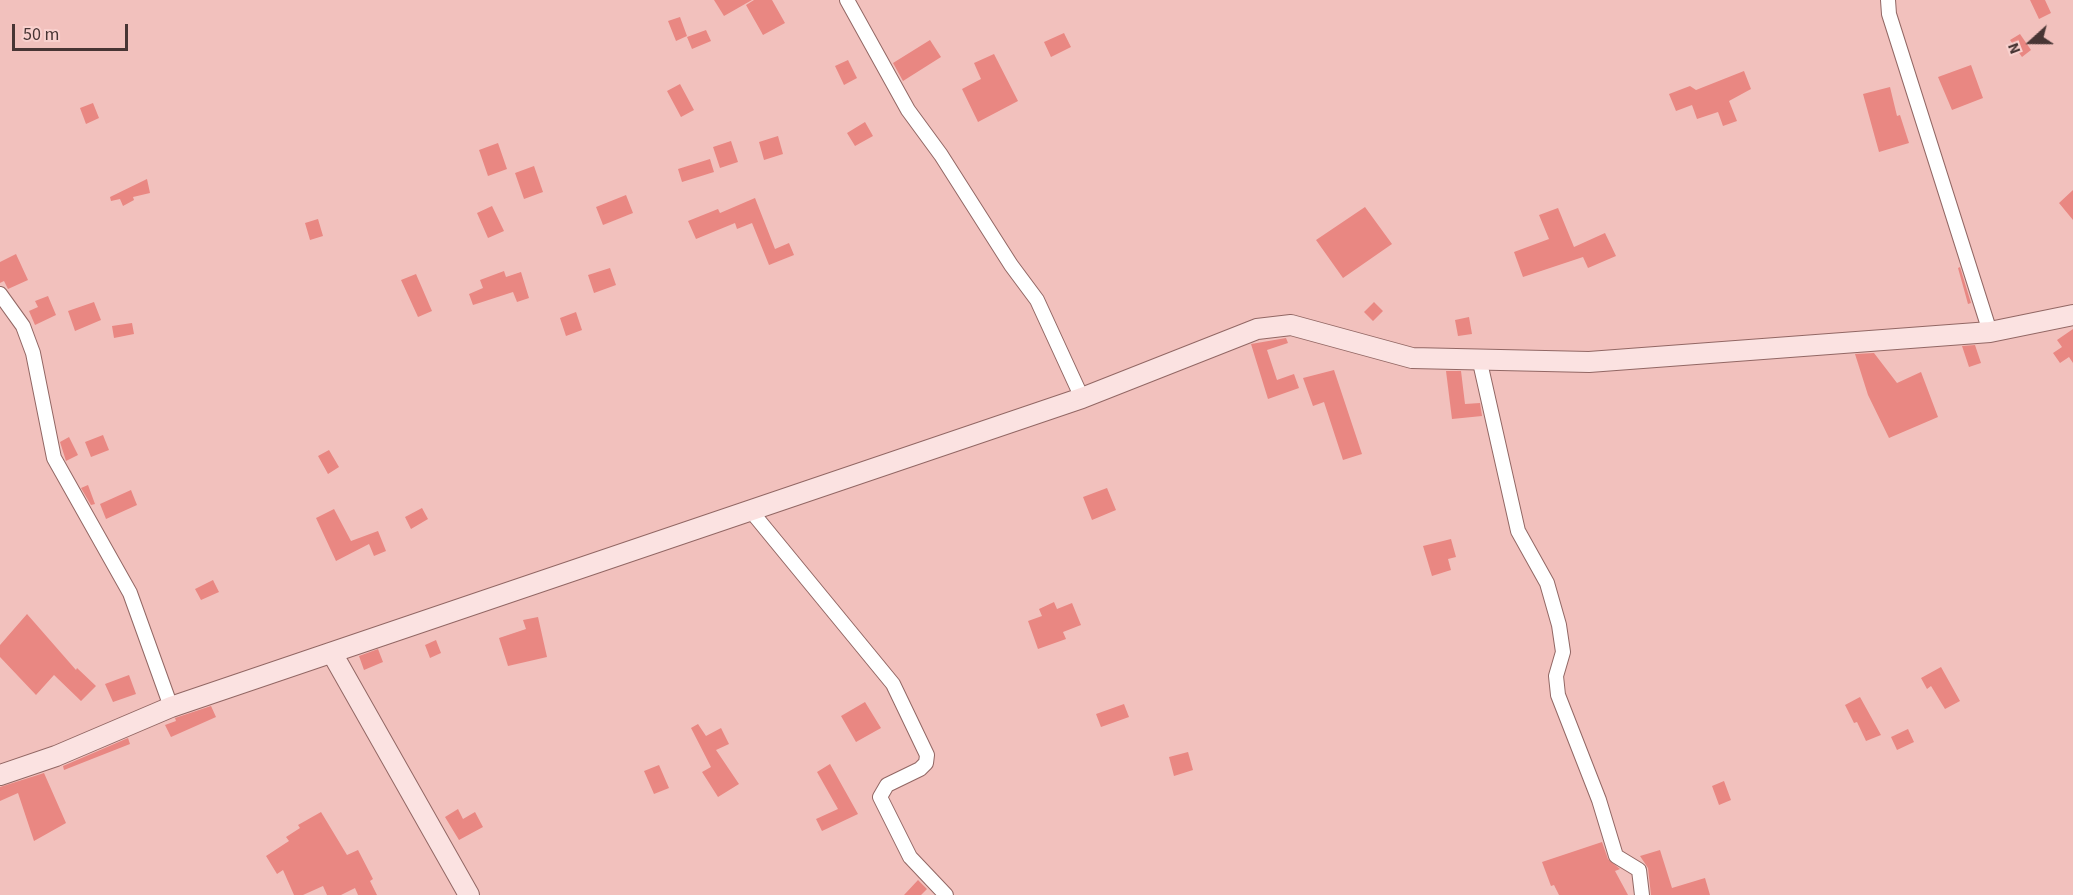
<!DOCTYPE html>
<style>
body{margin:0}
#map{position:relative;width:2073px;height:895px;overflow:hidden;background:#f2c1bd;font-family:"Source Sans 3",sans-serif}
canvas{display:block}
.north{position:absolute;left:2001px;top:12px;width:60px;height:60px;-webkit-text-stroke:4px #f9d1ce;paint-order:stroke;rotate:249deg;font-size:16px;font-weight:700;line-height:24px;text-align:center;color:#483534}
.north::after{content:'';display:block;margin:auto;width:21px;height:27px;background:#483534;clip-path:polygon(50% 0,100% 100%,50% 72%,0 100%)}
.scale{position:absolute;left:12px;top:24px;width:116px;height:27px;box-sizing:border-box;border:3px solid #483534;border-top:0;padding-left:8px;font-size:18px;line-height:21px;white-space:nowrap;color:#483534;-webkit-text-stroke:4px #f9d1ce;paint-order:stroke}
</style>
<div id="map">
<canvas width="2073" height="895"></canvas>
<div class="north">N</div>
<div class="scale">50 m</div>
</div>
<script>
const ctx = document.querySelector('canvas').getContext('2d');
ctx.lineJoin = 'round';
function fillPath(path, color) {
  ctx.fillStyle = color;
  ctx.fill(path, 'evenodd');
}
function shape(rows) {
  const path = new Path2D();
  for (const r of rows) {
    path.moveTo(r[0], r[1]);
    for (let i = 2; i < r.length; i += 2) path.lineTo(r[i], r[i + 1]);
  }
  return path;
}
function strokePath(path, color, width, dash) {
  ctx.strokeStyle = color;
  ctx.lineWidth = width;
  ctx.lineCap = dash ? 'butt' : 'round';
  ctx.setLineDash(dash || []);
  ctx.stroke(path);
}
fillPath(shape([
 [714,0,752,0,724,16],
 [754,0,772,0,785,23,763,35,746,5],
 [2030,0,2045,0,2051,13,2039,19],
 [680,17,687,36,676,41,668,21],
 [706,30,711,41,692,49,687,37],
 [1064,33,1071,47,1051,57,1044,42],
 [2020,34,2031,50,2022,57,2010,40],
 [930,40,941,57,903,81,893,63],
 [994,54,1018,101,978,122,962,89,981,79,974,63],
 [848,60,857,78,844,85,835,66],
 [1971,65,1983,98,1952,110,1938,77],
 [1744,71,1751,89,1729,101,1737,121,1723,126,1718,112,1697,119,1692,105,1676,111,1669,94,1690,86,1696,90],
 [680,84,694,110,681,117,667,91],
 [1890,87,1897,116,1900,115,1909,143,1879,152,1863,94],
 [93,103,99,118,86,124,80,108],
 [865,122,873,136,855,146,847,133],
 [778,136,783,154,764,160,759,142],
 [731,141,738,162,720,168,713,147],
 [498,143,507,169,488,176,479,150],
 [710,159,714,172,682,182,678,169],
 [534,166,543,192,524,199,515,173],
 [147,179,150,193,133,197,134,200,123,206,120,199,111,201,110,197],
 [2073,190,2073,220,2059,203],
 [626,195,633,213,603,225,596,207],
 [755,198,775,249,789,243,794,255,769,265,752,223,737,229,735,223,696,239,688,221,718,209,720,213],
 [492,206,504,231,488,238,477,213],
 [1365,207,1392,244,1343,278,1316,240],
 [1558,208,1574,247,1605,233,1616,256,1588,268,1583,257,1523,277,1514,252,1549,239,1539,215],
 [318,219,323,236,310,240,305,223],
 [16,254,28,280,8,289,4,281,0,283,0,262],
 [1960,267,1971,303,1968,304,1958,268],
 [610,268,616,285,594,293,588,275],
 [504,271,506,277,521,272,529,298,517,302,513,292,473,305,469,294,483,288,480,280],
 [416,274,432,311,418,317,401,280],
 [48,296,56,315,35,325,29,311,38,307,35,301],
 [94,302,101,320,75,331,68,311],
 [1374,302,1383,311,1373,321,1364,312],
 [576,312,582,330,566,336,560,318],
 [1469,317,1472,334,1458,336,1455,320],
 [132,323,134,334,114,338,112,326],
 [2073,329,2073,363,2069,357,2060,363,2053,353,2062,347,2057,340],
 [1286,338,1288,343,1267,350,1277,380,1294,374,1299,388,1268,399,1251,344],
 [1975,345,1981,363,1969,367,1962,346],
 [1874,353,1897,383,1921,372,1938,417,1889,438,1868,395,1855,354],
 [1334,370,1362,454,1343,460,1324,402,1313,406,1303,378],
 [1446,371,1461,371,1465,404,1480,403,1482,416,1452,419],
 [103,435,109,450,91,457,85,442],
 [69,437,78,455,66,461,60,442],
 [329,450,339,467,328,474,318,456],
 [88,485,95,504,91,505,81,488],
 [1107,488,1116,510,1092,520,1083,497],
 [131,490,137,505,106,519,100,504],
 [422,508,428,519,411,529,405,517],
 [334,509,351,541,378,531,386,551,374,556,369,544,336,561,316,518],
 [1451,539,1456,557,1448,559,1451,570,1432,576,1423,546],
 [213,580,219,592,201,600,195,589],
 [1054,602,1057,609,1072,603,1081,625,1063,632,1066,639,1038,649,1028,621,1042,616,1039,609],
 [27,614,76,670,77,668,96,686,81,701,54,675,36,695,0,657,0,645],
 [538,617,547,657,508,666,499,638,526,629,523,620],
 [436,640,441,653,430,658,425,645],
 [378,649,383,662,364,670,359,656],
 [1941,667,1960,701,1945,709,1931,686,1927,689,1921,678],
 [129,675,136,694,113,702,105,684],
 [1860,697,1881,735,1866,741,1857,722,1854,723,1845,705],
 [865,702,881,728,856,742,841,716],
 [1124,704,1129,717,1101,727,1096,714],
 [211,706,216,717,171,737,165,725,176,721,175,718],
 [698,724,706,736,721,728,729,744,716,750,739,784,718,797,702,772,711,767,691,728],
 [1908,729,1914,742,1897,750,1891,737],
 [128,738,130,744,64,770,63,766],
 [1188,752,1193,770,1174,776,1169,757],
 [830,764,858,814,822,831,816,819,838,809,817,772],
 [659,765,669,788,654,794,644,771],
 [44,773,66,823,34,841,18,793,0,801,0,787],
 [1724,781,1731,800,1719,805,1712,786],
 [458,809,463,819,475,812,483,827,459,840,445,817],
 [321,812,347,855,358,850,373,879,370,881,377,895,358,895,355,888,341,895,327,895,323,886,303,895,294,895,283,870,277,874,266,856,289,841,286,837,300,828,298,825],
 [1602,842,1608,859,1620,869,1615,871,1628,895,1559,895,1554,885,1551,886,1542,862],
 [1660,850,1672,888,1705,878,1710,895,1651,895,1648,868,1640,856],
 [918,880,927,889,921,895,904,895]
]), '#e98782');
const street = shape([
 [847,0,908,110,941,155,1011,265,1037,300,1082,398],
 [1888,0,1889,14,1990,332],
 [0,294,23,326,33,353,54,458,130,593,171,707],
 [1479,358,1518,531,1547,583,1559,625,1563,652,1556,676,1558,695,1599,800,1616,856,1639,870,1642,895],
 [751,511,893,684,927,755,926,763,920,769,887,785,880,797,910,857,946,895]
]);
const secondary = shape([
 [332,653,469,895],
 [0,775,56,756,171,707,1082,398,1257,329,1291,325,1412,358,1589,362,1990,332,2073,315]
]);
strokePath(street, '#926764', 16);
strokePath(secondary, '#926764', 22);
strokePath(street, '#fff', 14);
strokePath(secondary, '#fbe2e1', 20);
</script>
